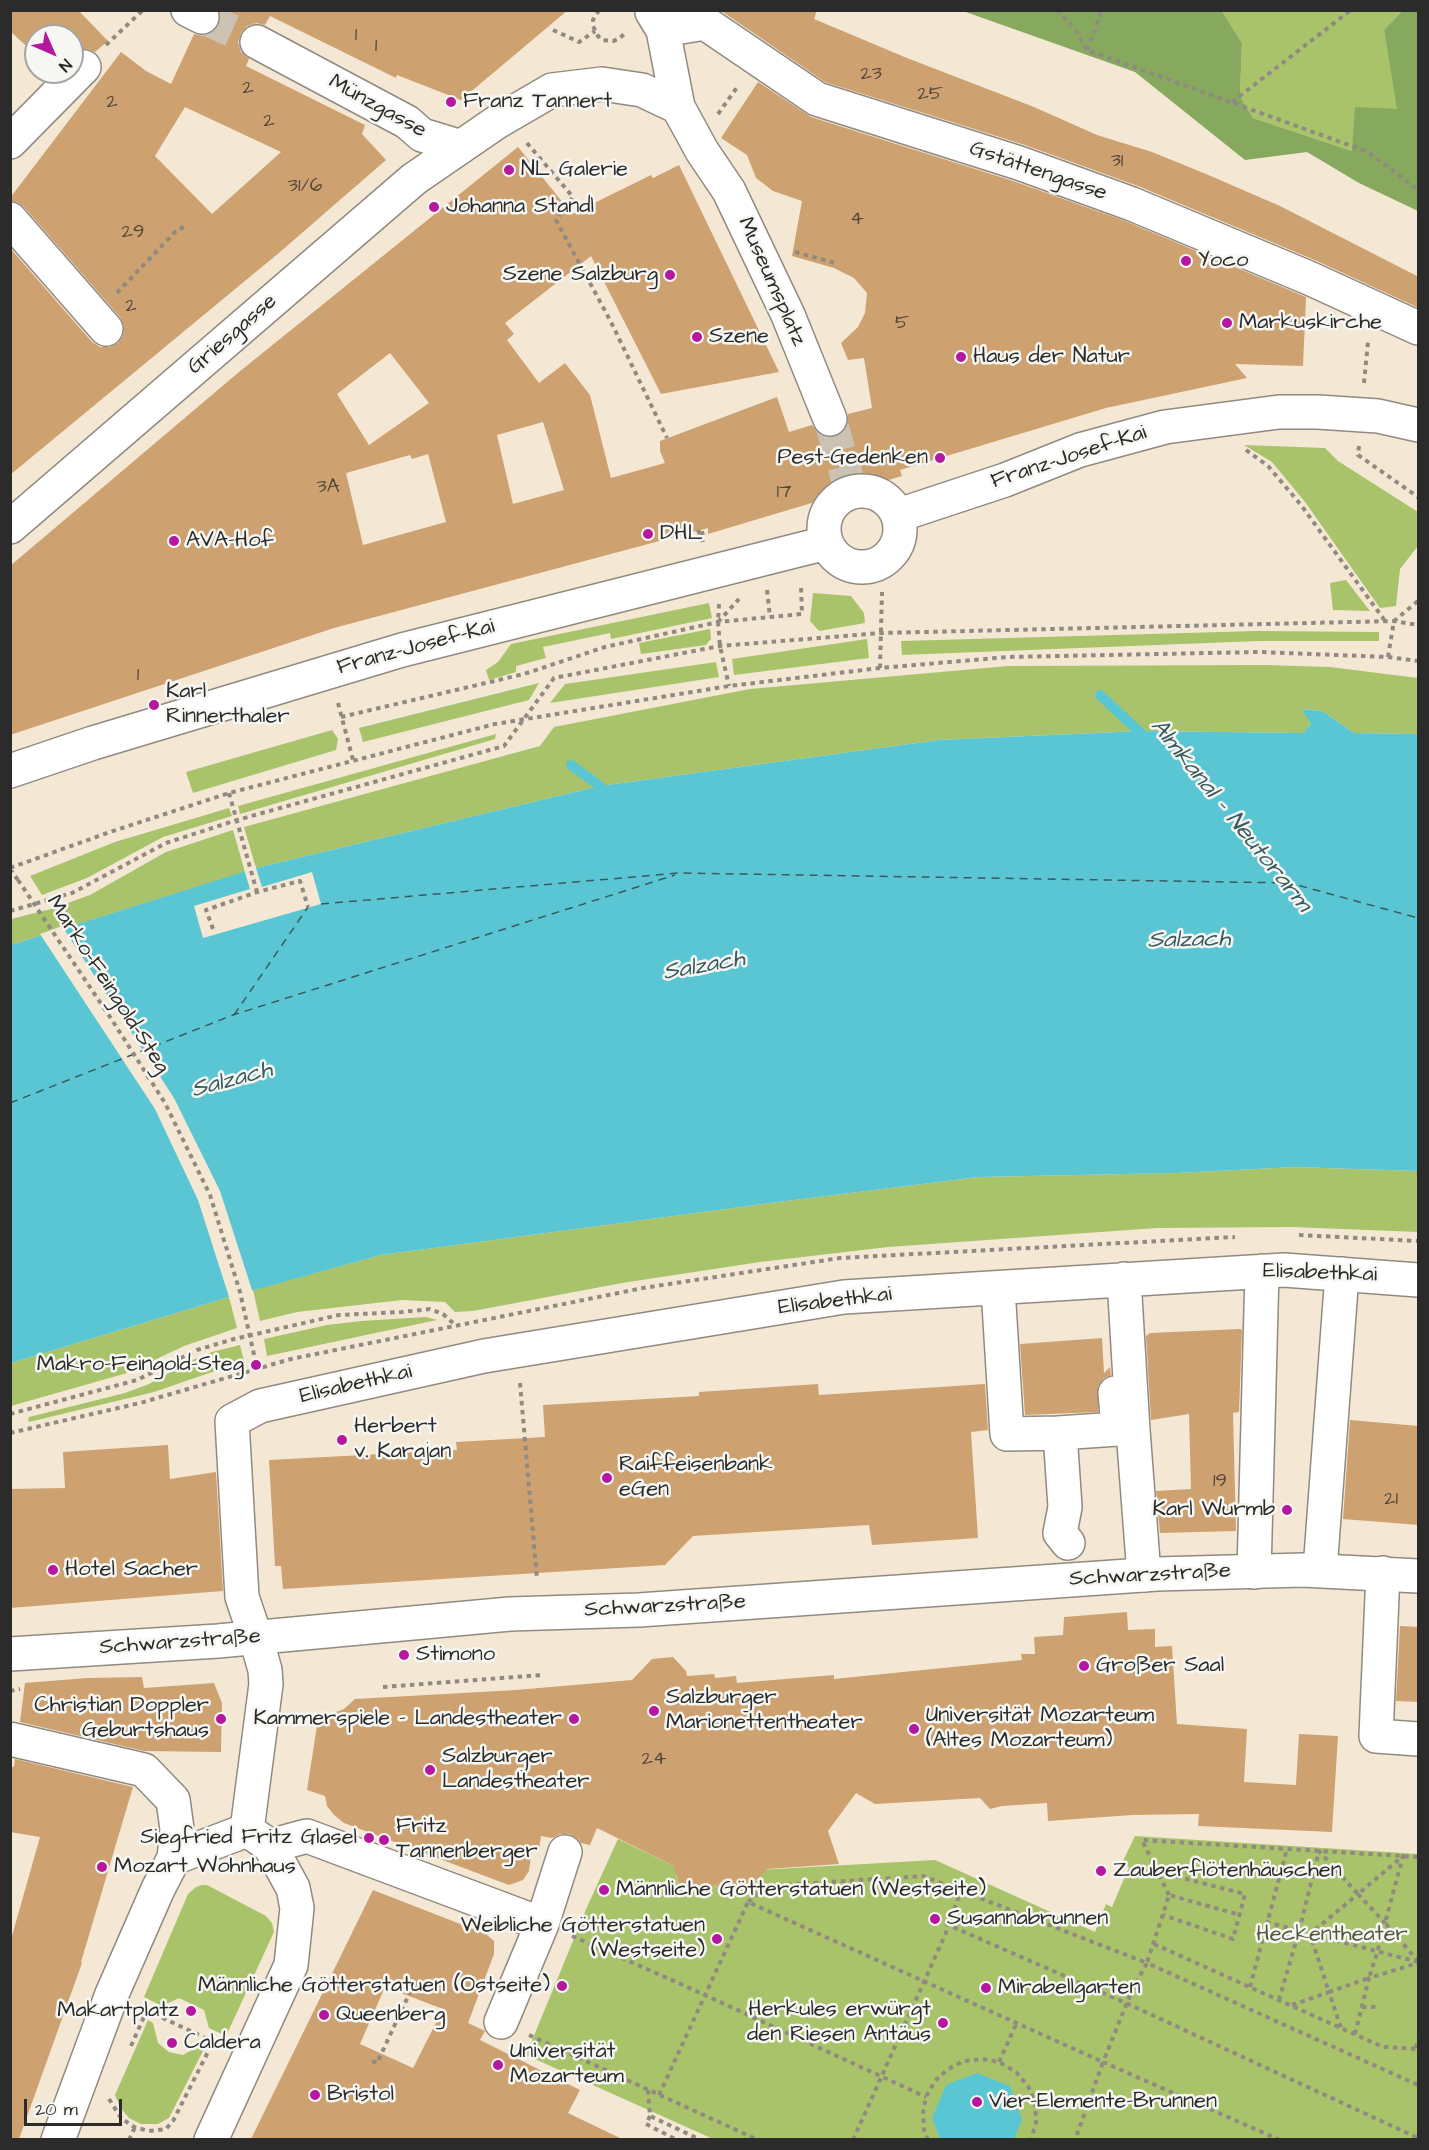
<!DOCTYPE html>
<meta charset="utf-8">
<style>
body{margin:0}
#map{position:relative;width:1429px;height:2150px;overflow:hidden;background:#f4e8d5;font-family:"Architects Daughter",sans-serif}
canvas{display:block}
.frame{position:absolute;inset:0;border:12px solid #2b2b2b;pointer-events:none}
.north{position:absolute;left:24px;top:24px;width:60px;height:60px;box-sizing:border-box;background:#f6f6f2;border:2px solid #a5a5a2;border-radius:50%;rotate:135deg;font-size:16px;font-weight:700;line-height:24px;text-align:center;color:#2b2b2b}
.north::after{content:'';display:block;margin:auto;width:21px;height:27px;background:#b5179e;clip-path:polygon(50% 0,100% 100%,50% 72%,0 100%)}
.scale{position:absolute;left:24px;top:2099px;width:98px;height:27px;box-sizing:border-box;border:3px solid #2b2b2b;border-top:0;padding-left:8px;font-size:18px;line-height:21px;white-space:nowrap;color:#2b2b2b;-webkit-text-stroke:4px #f6f6f2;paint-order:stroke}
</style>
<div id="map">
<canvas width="1429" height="2150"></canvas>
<div class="frame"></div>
<div class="north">N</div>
<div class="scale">20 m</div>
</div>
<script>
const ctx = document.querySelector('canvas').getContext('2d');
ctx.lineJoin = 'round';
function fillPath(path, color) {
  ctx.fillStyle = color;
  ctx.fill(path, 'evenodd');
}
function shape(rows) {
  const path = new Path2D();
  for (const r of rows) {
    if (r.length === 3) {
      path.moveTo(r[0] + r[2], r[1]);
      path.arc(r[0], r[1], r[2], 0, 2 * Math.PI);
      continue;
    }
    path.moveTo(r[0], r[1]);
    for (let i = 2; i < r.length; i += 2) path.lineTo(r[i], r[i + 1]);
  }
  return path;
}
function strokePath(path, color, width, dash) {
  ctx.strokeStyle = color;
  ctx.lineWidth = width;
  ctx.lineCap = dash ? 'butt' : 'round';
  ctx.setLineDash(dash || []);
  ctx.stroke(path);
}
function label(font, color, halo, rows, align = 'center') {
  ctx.font = font + ' "Architects Daughter",sans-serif';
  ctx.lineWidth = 5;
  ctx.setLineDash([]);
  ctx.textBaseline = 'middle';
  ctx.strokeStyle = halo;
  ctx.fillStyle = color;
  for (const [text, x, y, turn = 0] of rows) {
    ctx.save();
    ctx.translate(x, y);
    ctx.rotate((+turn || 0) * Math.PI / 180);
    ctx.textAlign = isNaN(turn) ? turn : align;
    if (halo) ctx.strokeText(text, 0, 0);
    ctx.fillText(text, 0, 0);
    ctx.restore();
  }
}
fillPath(shape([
 [1222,11,1402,11,1384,30,1398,110,1352,151,1253,118,1240,96,1242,43],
 [1244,445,1325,448,1338,461,1418,512,1418,546,1400,569,1396,606,1380,608,1305,502,1272,462],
 [1346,580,1370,611,1333,610,1330,583],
 [813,593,851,596,864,613,865,623,819,631,810,621],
 [709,603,712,618,611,639,610,633,543,647,546,658,516,666,516,672,489,680,486,670,498,662,511,644],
 [710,629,711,639,706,645,641,654,639,643],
 [1257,631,1379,632,1379,641,1258,641,902,655,901,641],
 [867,639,869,658,734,675,732,659],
 [716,662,719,677,550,703,565,684],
 [1265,665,1330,667,1418,678,1418,734,1354,733,1322,711,1303,709,1311,724,1303,733,1141,731,939,740,600,786,256,868,244,827,540,746,554,727,750,689,1008,666],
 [539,683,529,700,363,742,359,728],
 [332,730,338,739,336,750,193,793,186,772],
 [496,734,495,739,240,814,238,806],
 [229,808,232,816,163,837,87,878,42,895,30,876,115,842],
 [233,830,245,872,11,945,11,919,51,909,90,895,166,852],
 [1295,1167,1418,1171,1418,1232,1292,1227,1157,1228,888,1247,760,1262,622,1283,473,1311,455,1312,445,1302,402,1300,297,1312,260,1321,253,1290,381,1255,778,1202,979,1177,1177,1173],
 [229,1297,237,1328,184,1346,127,1373,11,1406,11,1363],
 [426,1317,437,1320,267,1356,264,1339,327,1325,361,1321],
 [240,1345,244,1361,154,1392,29,1422,28,1420,29,1417,125,1393,149,1384,190,1361,212,1352],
 [1135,1836,1418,1854,1418,2139,713,2139,526,2055,587,1907,618,1839,678,1868,676,1875,679,1886,696,1893,706,1889,709,1883,740,1897,758,1879,758,1870,935,1860,1095,1932,1106,1904,1112,1907,1129,1867,1122,1863],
 [202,1885,207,1885,266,1916,272,1923,274,1932,226,2036,209,2028,204,2010,179,1998,162,2006,144,1997,188,1894,196,1887],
 [148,2020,153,2023,158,2043,169,2052,183,2055,200,2045,205,2047,169,2118,158,2124,141,2124,129,2118,120,2107,115,2095]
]), '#a8c36a');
fillPath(shape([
 [963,11,1222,11,1242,43,1240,96,1253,118,1352,151,1355,107,1397,109,1384,30,1402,11,1418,11,1418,211,1359,183,1307,152,1245,160,1135,72]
]), '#86a95e');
fillPath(shape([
 [1302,709,1322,711,1354,733,1418,734,1418,1171,1295,1167,1177,1173,979,1177,778,1202,381,1255,229,1297,11,1363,11,945,256,868,600,786,939,740,1141,731,1303,733,1311,724],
 [977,2073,1010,2086,1022,2120,1014,2139,940,2139,932,2118,946,2085]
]), '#5ac6d4');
fillPath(shape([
 [255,865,262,887,312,872,321,904,203,938,194,906,250,889,244,869],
 [62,926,174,1098,220,1191,253,1293,230,1300,198,1200,155,1109,40,934]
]), '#f4e8d5');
strokePath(shape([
 [1100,695,1150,742],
 [571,765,600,786,610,797]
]), '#5ac6d4', 10);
strokePath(shape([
 [321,904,679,873,1290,883,1418,918],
 [234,1015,308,907],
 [10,1103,233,1015,675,875]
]), '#395a5e', 1.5, [8, 6]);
fillPath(shape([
 [10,10,78,10,108,41,95,52,88,49,80,49,72,53,72,36,36,36,36,55,10,31],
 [219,10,568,10,461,100,397,75,396,78,270,16,265,25,256,23,247,26,241,33,238,42,241,52,249,59,246,66,365,125,362,134,386,160,280,252,10,475,10,248,92,342,100,347,110,347,118,343,123,336,124,326,120,317,24,207,17,202,10,201,10,198,121,52,146,71,171,84,194,34,204,36,213,32,219,25,221,16],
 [185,107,281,152,212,214,155,156],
 [720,10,817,10,814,19,907,58,1034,107,1097,135,1152,152,1206,174,1280,206,1419,277,1419,308,1317,261,1138,186,1025,145,825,82],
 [758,82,811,117,1013,181,1125,221,1306,297,1303,366,1235,364,1247,378,1106,408,900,470,902,476,708,534,708,528,334,628,10,735,10,566,239,372,518,147,572,214,651,175,653,178,679,165,779,372,661,394,591,256,505,323,514,334,507,340,539,383,565,363,590,395,611,478,665,463,660,451,660,441,777,397,789,432,812,425,818,433,828,438,836,437,844,431,848,422,848,414,872,408,864,358,848,360,841,343,858,327,865,313,867,293,854,278,834,268,792,256,802,201,773,191,756,178,747,155,721,138],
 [390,353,429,403,369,445,337,394],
 [543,422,564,490,513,504,497,435],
 [428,454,446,522,363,545,346,473,410,455,412,459],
 [1240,1329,1242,1330,1239,1412,1233,1413,1236,1531,1160,1533,1156,1491,1191,1489,1189,1414,1151,1420,1146,1336,1150,1333],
 [1102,1338,1104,1373,1110,1367,1111,1375,1104,1378,1098,1386,1098,1412,1025,1415,1020,1344],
 [818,1384,819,1395,985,1384,988,1430,971,1432,978,1538,872,1545,869,1525,693,1536,665,1565,283,1589,281,1566,275,1566,269,1460,457,1450,456,1442,545,1437,543,1405,699,1396,699,1392],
 [1350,1420,1419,1426,1419,1525,1343,1519],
 [168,1445,170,1479,216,1472,223,1591,10,1608,10,1489,65,1488,63,1452],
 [1127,1612,1128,1630,1155,1629,1155,1647,1172,1646,1177,1724,1247,1729,1244,1782,1296,1785,1299,1734,1338,1736,1332,1832,1198,1826,1199,1814,1132,1815,1048,1821,1047,1803,1002,1806,990,1809,980,1798,875,1804,856,1793,828,1831,839,1864,767,1869,740,1897,714,1885,696,1893,679,1885,674,1866,597,1828,590,1845,581,1843,578,1839,570,1834,560,1834,552,1838,541,1836,539,1849,532,1848,529,1871,523,1880,509,1885,344,1823,334,1815,327,1806,325,1796,307,1790,318,1719,344,1709,355,1699,516,1690,632,1680,652,1659,673,1657,686,1671,687,1676,714,1674,715,1678,736,1676,737,1683,834,1675,834,1679,1022,1660,1021,1654,1035,1654,1034,1637,1063,1635,1064,1617],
 [1400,1626,1419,1627,1419,1702,1396,1701],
 [142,1677,144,1688,214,1683,222,1703,221,1752,144,1751,20,1722,25,1683,87,1678],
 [15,1759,133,1787,81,1962,82,1963,19,2139,10,2139,10,1943,40,1837,10,1832,10,1766,14,1767],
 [373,1890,486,1934,494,1941,494,1954,468,2023,485,2031,480,2040,580,2090,568,2113,622,2139,251,2139],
 [385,1987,443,2009,413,2068,360,2044]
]), '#cda170');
strokePath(shape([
 [202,17,257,42],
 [830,419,851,491]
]), '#ccc2b3', 33, [33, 16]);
const minor = shape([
 [188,10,202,17],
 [652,12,663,30,678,107,702,151,729,191,788,315,830,419],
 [663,30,705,23,817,99,1019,163,1132,204,1309,278,1418,328],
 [257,42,407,122,422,135,458,146],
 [10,142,84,67],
 [10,219,106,329],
 [862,529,38],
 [899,515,1005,480,1080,450,1165,427,1279,412,1318,412,1378,416,1418,425],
 [10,527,414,179,497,122,552,90,602,84,642,90,678,107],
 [10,771,93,743,402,650,826,543],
 [1124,1279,1133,1430,1144,1575],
 [998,1288,1007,1434,1060,1433,1065,1507,1060,1533,1068,1543],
 [1058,1433,1118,1429,1115,1393],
 [1320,1570,1342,1274],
 [1254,1572,1262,1271],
 [1383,1573,1376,1736,1418,1739],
 [10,1739,144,1770,173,1800,177,1829,174,1858],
 [247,1830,266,1684,265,1670,256,1638,242,1597,232,1421,260,1406,484,1356,844,1297,1284,1270,1418,1280],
 [270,1846,307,1836,542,1924],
 [501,2022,542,1924,565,1852],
 [58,2140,112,1994,158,1889,174,1858,247,1830],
 [211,2140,291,1965,297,1908,293,1888,270,1846,247,1830]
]);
const major = shape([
 [10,1654,218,1641,510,1614,639,1610,1157,1574,1303,1570,1418,1576]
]);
strokePath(minor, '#908a80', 36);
strokePath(major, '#908a80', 36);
strokePath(shape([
 [599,10,593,20,593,26,598,36,602,40,613,41,619,39,625,33],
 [1057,10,1077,32,1087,50,1368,152,1418,190],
 [553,30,579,42,595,31],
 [106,45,143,10],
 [1087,50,1102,10],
 [1232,102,1351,10],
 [718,114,738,86],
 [527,143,573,197,556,220,611,322,667,438],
 [795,252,835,263],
 [117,293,175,232,185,226],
 [1364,383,1368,342],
 [1359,446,1358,455,1418,497],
 [1246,450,1268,466,1301,505,1385,621],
 [698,530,703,542],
 [700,534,708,531],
 [767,590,770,617],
 [719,604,718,622,720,646,729,686],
 [718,622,739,599],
 [1388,657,1394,621,1418,601],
 [880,668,882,592],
 [338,703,353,760],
 [341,717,524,674,605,647,718,622,802,614,801,585],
 [229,793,257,892],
 [10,868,110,832,229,793,495,724,729,686,880,668,1008,657,1259,652,1388,657,1418,661],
 [10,869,18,880],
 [10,911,72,893,166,843,237,820,504,746,554,678,720,646,881,633,1394,621,1418,625],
 [213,929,206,910,257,892,300,881,308,907],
 [1299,1235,1418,1241],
 [255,1359,256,1370],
 [520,1383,537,1579],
 [10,1414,137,1380,197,1350,234,1339,339,1315,402,1312,430,1309,443,1314,454,1324],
 [10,1433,140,1403,291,1359,643,1288,840,1258,1235,1237],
 [383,1687,542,1675],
 [10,1691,20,1689],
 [1159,1872,1245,1894,1233,1939,1163,1915],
 [1358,1894,1385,1923,1377,1953,1369,1978,1329,1992,1310,1934,1358,1894],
 [1169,1895,1142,1840,1418,1857],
 [748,1902,766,1886,923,1876,1147,1963,1169,1895,1240,1915],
 [937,1920,1126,2003,1418,2138],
 [1266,1922,1418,1962],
 [572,1936,683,1985,926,2097],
 [1154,1944,1383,2047,1418,2049],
 [1250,1987,1287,1849],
 [1279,2000,1299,1931,1319,1851,1358,1894,1403,1856,1385,1923,1418,1961],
 [1292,2005,1329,1992,1341,2028],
 [1362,2007,1379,2007],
 [146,2010,220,2045],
 [1355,2034,1369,1978,1418,1963],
 [529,2035,758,2140],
 [131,2046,147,2010],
 [1416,2048,1418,2039],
 [372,2061,377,2063,412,1988,426,1993],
 [999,2062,1017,2022],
 [648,2090,650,2116,701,2140],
 [659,2095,748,1902,1103,2062,1075,2140],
 [109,2099,121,2118,134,2127,149,2131,166,2129,173,2121,213,2042],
 [650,2116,646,2124,677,2140],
 [129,2140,135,2127],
 [640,2140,643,2140],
 [853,2140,949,1926,960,1892],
 [928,2140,924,2130,923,2113,926,2097,935,2081,948,2069,964,2061,982,2059,999,2062,1016,2072,1028,2086,1035,2103,1036,2122,1031,2140],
 [1280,2140,1103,2062,1133,1988,1147,1963,1418,2085]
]), '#908a80', 4, [4.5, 4.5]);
strokePath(minor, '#fff', 33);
strokePath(major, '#fff', 33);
strokePath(shape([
 [18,880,112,1020,165,1103,210,1195,240,1292,255,1359]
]), '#908a80', 4, [4.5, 4.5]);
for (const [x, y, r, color] of [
 [451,102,6,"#b5179e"],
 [509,170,6,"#b5179e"],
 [434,207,6,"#b5179e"],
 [1186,261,6,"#b5179e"],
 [670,275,6,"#b5179e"],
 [1227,323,6,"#b5179e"],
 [697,337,6,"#b5179e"],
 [961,357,6,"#b5179e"],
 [940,458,6,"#b5179e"],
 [648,534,6,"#b5179e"],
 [174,541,6,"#b5179e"],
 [154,705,6,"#b5179e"],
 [256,1365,6,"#b5179e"],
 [342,1440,6,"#b5179e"],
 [607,1478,6,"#b5179e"],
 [1287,1510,6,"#b5179e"],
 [53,1570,6,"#b5179e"],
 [404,1655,6,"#b5179e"],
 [1084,1666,6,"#b5179e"],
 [654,1711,6,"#b5179e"],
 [221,1719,6,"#b5179e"],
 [574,1719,6,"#b5179e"],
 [914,1729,6,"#b5179e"],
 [430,1770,6,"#b5179e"],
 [369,1838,6,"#b5179e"],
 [384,1840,6,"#b5179e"],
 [102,1867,6,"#b5179e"],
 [1101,1871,6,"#b5179e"],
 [604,1890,6,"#b5179e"],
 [935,1919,6,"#b5179e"],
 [717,1939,6,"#b5179e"],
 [562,1986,6,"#b5179e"],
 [986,1988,6,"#b5179e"],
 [191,2011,6,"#b5179e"],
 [324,2015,6,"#b5179e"],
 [943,2023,6,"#b5179e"],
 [172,2043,6,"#b5179e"],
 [498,2065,6,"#b5179e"],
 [315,2095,6,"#b5179e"],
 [977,2102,6,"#b5179e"]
]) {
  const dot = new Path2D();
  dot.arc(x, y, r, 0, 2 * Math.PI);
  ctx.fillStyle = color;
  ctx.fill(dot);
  strokePath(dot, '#f6f6f2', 2);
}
label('20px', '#54483c', null, [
 ["1",356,36],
 ["1",376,47],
 ["23",871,75],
 ["2",248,89],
 ["25",930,95],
 ["2",112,103],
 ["2",269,122],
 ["31",1117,162],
 ["31/6",305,187],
 ["4",857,220],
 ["29",133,233],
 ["2",131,307],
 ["5",902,324],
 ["3A",328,488],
 ["17",784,493],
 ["1",138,676],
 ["19",1220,1482],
 ["21",1391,1500],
 ["24",654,1760]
]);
label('22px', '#2b2b2b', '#f6f6f2', [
 ["Franz Tannert",463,102],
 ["NL Galerie",521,170],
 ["Johanna Standl",446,207],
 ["Yoco",1198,261],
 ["Szene Salzburg",658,275,"right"],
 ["Markuskirche",1239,323],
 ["Szene",709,337],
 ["Haus der Natur",973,357],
 ["Pest-Gedenken",928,458,"right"],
 ["DHL",660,534],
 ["AVA-Hof",186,541],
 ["Karl",166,692],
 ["Rinnerthaler",166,717],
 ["Makro-Feingold-Steg",244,1365,"right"],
 ["Herbert",354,1427],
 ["v. Karajan",354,1452],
 ["Raiffeisenbank",619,1465],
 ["eGen",619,1490],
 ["Karl Wurmb",1275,1510,"right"],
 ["Hotel Sacher",65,1570],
 ["Stimono",416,1655],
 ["Großer Saal",1096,1666],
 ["Salzburger",666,1698],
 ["Marionettentheater",666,1723],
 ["Christian Doppler",209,1706,"right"],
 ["Geburtshaus",209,1731,"right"],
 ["Universität Mozarteum",926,1716],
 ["(Altes Mozarteum)",926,1741],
 ["Kammerspiele - Landestheater",562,1719,"right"],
 ["Salzburger",442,1757],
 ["Landestheater",442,1782],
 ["Fritz",396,1827],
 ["Tannenberger",396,1852],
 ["Siegfried Fritz Glasel",357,1838,"right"],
 ["Mozart Wohnhaus",114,1867],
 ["Zauberflötenhäuschen",1113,1871],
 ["Männliche Götterstatuen (Westseite)",616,1890],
 ["Susannabrunnen",947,1919],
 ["Weibliche Götterstatuen",705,1926,"right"],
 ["(Westseite)",705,1951,"right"],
 ["Männliche Götterstatuen (Ostseite)",550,1986,"right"],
 ["Mirabellgarten",998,1988],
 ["Herkules erwürgt",931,2010,"right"],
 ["den Riesen Antäus",931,2035,"right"],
 ["Makartplatz",179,2011,"right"],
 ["Queenberg",336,2015],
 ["Caldera",184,2043],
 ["Universität",510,2052],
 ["Mozarteum",510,2077],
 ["Bristol",327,2095],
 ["Vier-Elemente-Brunnen",989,2102]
], 'left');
label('22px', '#2b2b2b', '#f6f6f2', [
 ["Münzgasse",377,107,29],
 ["Gstättengasse",1038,172,19],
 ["Museumsplatz",771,282,66],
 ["Griesgasse",233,335,-41],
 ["Franz-Josef-Kai",1069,458,-18],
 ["Franz-Josef-Kai",416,648,-15],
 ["Marko-Feingold-Steg",107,985,57],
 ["Elisabethkai",1320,1274,2],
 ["Elisabethkai",835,1302,-7],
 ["Elisabethkai",356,1385,-13],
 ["Schwarzstraße",1150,1576,-3],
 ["Schwarzstraße",665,1607,-3],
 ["Schwarzstraße",180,1643,-4]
]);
label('22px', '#50593e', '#f6f6f2', [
 ["Heckentheater",1332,1935]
]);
label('italic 24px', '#395a5e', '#f6f6f2', [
 ["Almkanal - Neutorarm",1230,816,51],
 ["Salzach",1189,941,-1],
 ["Salzach",704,967,-10],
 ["Salzach",232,1081,-15]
]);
</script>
